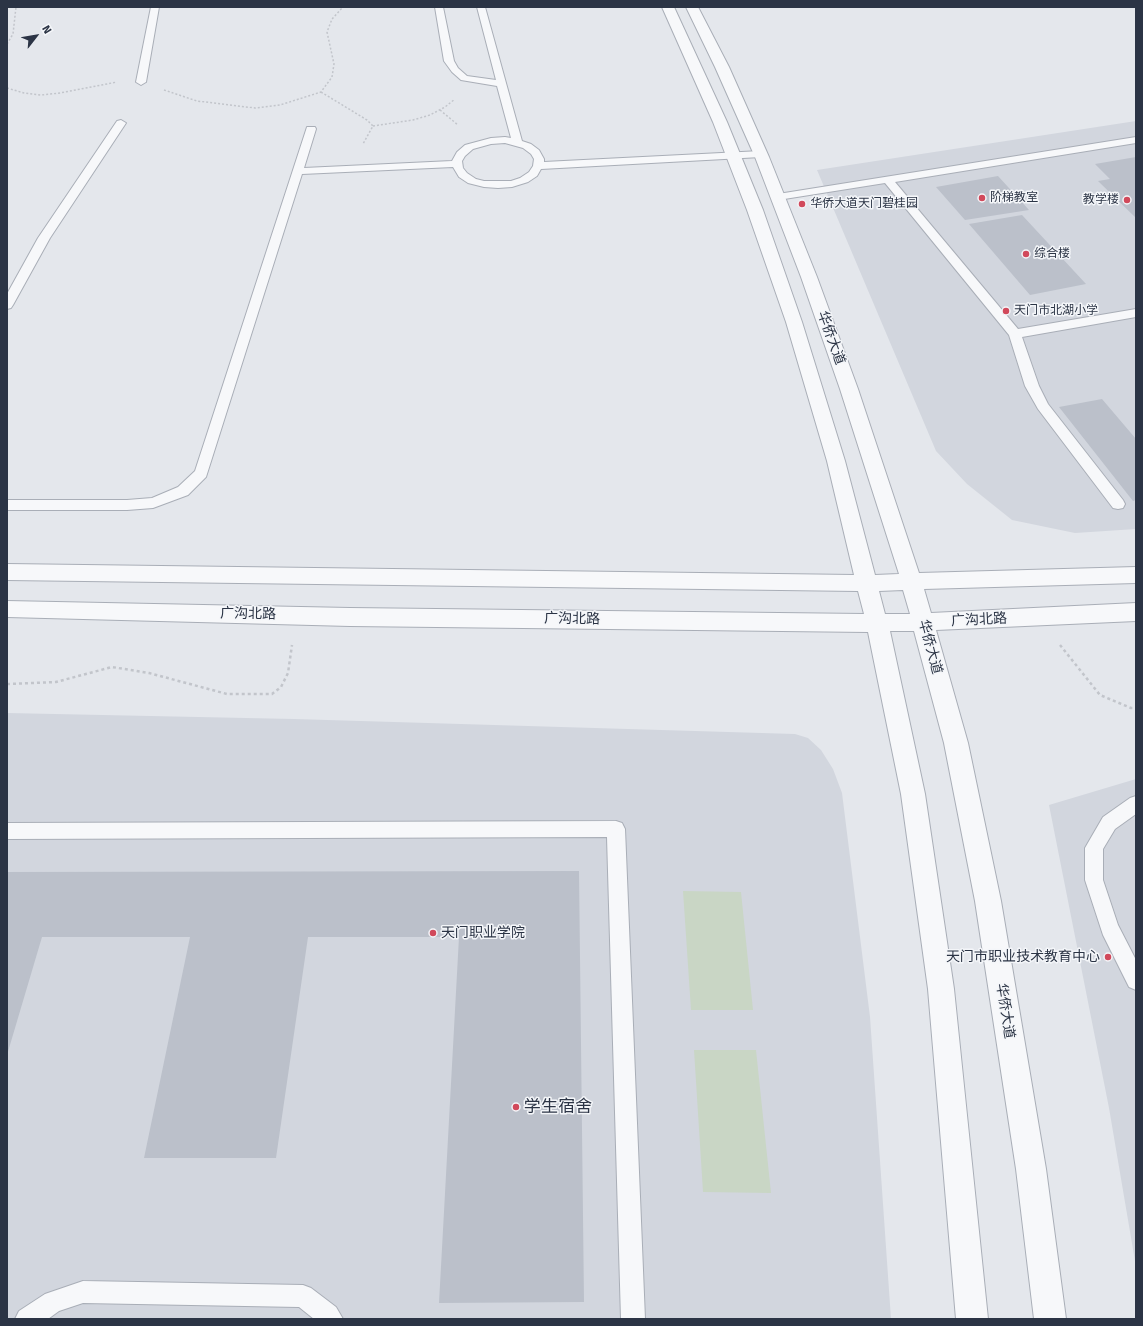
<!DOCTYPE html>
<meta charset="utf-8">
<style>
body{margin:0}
#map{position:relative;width:1143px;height:1326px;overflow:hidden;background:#e4e7ec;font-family:"Fira Sans",sans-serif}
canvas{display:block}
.frame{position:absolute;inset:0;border:8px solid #2b3445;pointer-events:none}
.north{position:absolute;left:16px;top:16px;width:40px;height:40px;-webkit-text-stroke:3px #f4f6f9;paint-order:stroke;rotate:59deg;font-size:11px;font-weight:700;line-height:16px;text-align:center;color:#2b3445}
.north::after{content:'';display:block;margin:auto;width:14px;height:18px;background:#2b3445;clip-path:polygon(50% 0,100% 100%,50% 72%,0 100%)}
</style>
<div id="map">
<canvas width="1143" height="1326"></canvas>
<div class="frame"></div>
<div class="north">N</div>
</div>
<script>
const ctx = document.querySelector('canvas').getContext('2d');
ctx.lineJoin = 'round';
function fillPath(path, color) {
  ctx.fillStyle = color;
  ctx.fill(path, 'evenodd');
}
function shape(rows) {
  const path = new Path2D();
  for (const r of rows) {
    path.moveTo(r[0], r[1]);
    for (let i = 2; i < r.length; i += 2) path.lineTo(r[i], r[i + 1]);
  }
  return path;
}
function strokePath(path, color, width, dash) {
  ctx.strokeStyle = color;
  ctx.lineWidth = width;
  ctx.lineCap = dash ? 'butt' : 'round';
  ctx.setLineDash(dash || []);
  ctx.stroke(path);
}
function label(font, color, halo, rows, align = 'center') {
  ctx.font = font + ' "Fira Sans","Noto Sans SC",sans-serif';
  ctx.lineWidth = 3;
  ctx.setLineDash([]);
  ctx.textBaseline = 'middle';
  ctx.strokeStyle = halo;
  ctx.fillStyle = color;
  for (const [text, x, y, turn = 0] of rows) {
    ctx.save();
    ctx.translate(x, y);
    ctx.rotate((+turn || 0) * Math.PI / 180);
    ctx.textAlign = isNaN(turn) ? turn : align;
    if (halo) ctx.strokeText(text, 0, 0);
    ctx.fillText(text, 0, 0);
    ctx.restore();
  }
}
fillPath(shape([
 [1136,121,1136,529,1075,533,1012,520,967,484,936,451,817,170],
 [7,713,294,719,795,734,808,738,821,750,833,769,842,793,870,1017,891,1319,7,1319],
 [1136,779,1136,1267,1109,1108,1049,805]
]), '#d2d6de');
fillPath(shape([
 [683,891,741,892,753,1010,691,1010],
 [694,1050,756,1050,771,1193,703,1192]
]), '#c9d6c5');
fillPath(shape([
 [1136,157,1136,218,1098,181,1110,179,1095,164],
 [998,176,1029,210,965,220,936,187],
 [1022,215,1086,284,1030,295,969,224],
 [1102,399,1136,439,1136,500,1133,501,1059,407],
 [579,871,584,1302,439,1303,459,937,308,937,276,1158,144,1158,190,937,42,937,7,1055,7,872]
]), '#bbc0ca');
const service = shape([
 [151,7,159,7,146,82,141,85,136,82,151,7],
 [435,7,443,7,454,61,458,68,467,76,496,80,477,7,485,7,522,141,531,144,539,150,544,159,544,162,761,151,766,154,761,157,541,169,537,176,528,182,512,187,498,188,484,187,468,183,459,177,453,167,302,174,206,477,188,495,153,508,127,510,7,510,7,500,127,500,152,498,178,487,195,471,307,127,315,127,316,129,304,168,452,161,457,152,465,145,491,138,505,137,511,138,497,86,461,80,452,72,444,61,435,7],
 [505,143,523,148,531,154,534,159,533,166,529,172,520,178,511,181,484,181,476,179,467,173,463,168,462,161,465,156,473,149,491,144,505,143],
 [121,120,126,123,50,238,13,305,11,308,7,309,7,294,38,238,117,121,121,120],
 [1136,137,1136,143,895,182,1018,329,1136,309,1136,317,1022,337,1039,386,1048,404,1123,500,1125,504,1123,508,1118,509,1113,508,1038,409,1025,386,1009,335,885,183,778,200,773,197,778,194,1136,137],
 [1136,796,1136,814,1115,829,1103,849,1103,880,1118,925,1136,960,1136,990,1129,987,1103,935,1085,880,1085,848,1103,817,1130,798,1136,796],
 [616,821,622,823,625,829,645,1319,621,1319,607,837,7,839,7,823,616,821],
 [83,1281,303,1285,311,1288,336,1307,343,1319,314,1319,299,1307,83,1303,59,1311,48,1319,15,1319,19,1311,45,1294,83,1281]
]);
const minor = shape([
 [662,7,674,7,727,122,763,210,802,322,845,461,875,575,899,574,840,389,801,277,755,157,715,67,686,7,698,7,729,67,769,157,817,277,858,389,919,573,1136,567,1136,583,924,589,931,613,1136,603,1136,621,936,630,968,743,1001,901,1046,1169,1066,1319,1034,1319,1016,1169,975,901,944,743,914,631,890,631,925,794,954,989,988,1319,956,1319,928,989,901,794,868,632,350,626,7,617,7,601,350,608,864,614,858,591,7,580,7,564,854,575,827,461,786,322,747,210,713,122,662,7],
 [903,590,910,614,885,614,879,591,903,590]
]);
strokePath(service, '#a9aeb7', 2);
strokePath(minor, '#a9aeb7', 2);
strokePath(shape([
 [7,44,13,34,16,7],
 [7,88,24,93,41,95,60,93,117,82],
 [164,90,197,101,255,108,280,105,321,92,332,77,334,64,327,32,332,19,343,7],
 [321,92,367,120,373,126,363,144],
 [440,110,458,125],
 [373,126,413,120,430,115,445,107,455,99]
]), '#c2c5cb', 1.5, [2, 2]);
strokePath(shape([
 [1060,645,1100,695,1131,708,1136,708],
 [7,684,56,682,112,667,149,673,227,694,272,694,281,687,288,673,292,645]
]), '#c2c5cb', 2.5, [3, 3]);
fillPath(service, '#f7f8fa');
fillPath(minor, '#f7f8fa');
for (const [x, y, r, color] of [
 [982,198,4,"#d1495b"],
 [1127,200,4,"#d1495b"],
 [802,204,4,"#d1495b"],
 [1026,254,4,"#d1495b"],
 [1006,311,4,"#d1495b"],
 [433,933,4,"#d1495b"],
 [1108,957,4,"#d1495b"],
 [516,1107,4,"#d1495b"]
]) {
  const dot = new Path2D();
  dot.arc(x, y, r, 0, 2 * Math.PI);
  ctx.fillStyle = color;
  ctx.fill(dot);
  strokePath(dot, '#f4f6f9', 1.5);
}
label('12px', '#2b3445', '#f4f6f9', [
 ["阶梯教室",990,198],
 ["教学楼",1119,200,"right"],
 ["华侨大道天门碧桂园",810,204],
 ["综合楼",1034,254],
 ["天门市北湖小学",1014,311]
], 'left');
label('14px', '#2b3445', '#f4f6f9', [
 ["华侨大道",831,338,70],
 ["广沟北路",248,614,1],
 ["广沟北路",572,619,1],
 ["广沟北路",979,620,-3],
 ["华侨大道",930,647,75],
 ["华侨大道",1005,1011,81]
]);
label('14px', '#2b3445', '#f4f6f9', [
 ["天门职业学院",441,933],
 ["天门市职业技术教育中心",1100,957,"right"]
], 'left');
label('17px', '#2b3445', '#f4f6f9', [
 ["学生宿舍",524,1107]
], 'left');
</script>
